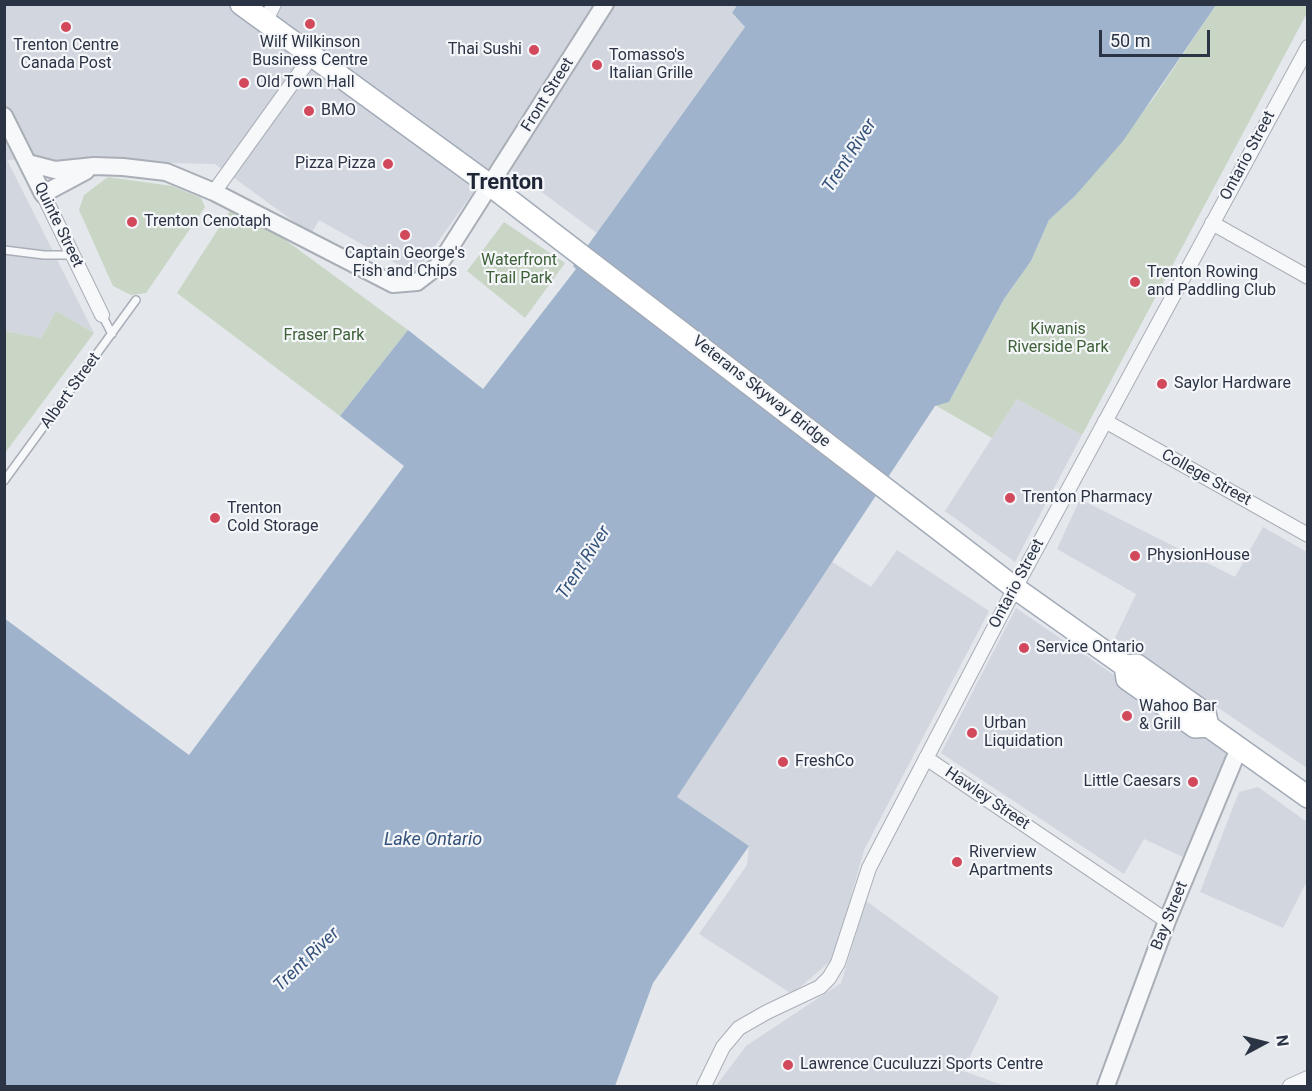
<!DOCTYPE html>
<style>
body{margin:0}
#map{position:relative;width:1312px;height:1091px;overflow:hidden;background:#e4e7ec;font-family:Roboto,sans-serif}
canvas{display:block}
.frame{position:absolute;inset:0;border:6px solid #2b3445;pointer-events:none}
.north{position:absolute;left:1234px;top:1013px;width:60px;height:60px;-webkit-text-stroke:4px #f4f6f9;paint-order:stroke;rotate:83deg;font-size:16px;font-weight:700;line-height:24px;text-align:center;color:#2b3445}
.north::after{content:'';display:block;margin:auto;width:21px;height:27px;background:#2b3445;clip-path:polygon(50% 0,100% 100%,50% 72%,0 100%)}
.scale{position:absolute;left:1099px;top:30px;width:111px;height:27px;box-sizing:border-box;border:3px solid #2b3445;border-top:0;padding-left:8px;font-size:18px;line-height:21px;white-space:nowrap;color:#2b3445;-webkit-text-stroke:4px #f4f6f9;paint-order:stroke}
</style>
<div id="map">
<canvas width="1312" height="1091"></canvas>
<div class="frame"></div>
<div class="north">N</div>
<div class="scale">50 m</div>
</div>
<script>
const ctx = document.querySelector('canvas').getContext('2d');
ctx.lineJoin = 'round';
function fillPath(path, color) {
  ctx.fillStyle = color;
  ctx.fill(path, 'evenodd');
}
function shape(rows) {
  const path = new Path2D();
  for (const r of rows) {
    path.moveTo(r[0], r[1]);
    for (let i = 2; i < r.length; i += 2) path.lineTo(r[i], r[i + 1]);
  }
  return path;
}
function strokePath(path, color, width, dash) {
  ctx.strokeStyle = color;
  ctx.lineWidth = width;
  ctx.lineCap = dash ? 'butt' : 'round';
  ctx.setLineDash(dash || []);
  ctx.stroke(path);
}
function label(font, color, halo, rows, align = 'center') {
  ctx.font = font + ' Roboto,sans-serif';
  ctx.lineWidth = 4.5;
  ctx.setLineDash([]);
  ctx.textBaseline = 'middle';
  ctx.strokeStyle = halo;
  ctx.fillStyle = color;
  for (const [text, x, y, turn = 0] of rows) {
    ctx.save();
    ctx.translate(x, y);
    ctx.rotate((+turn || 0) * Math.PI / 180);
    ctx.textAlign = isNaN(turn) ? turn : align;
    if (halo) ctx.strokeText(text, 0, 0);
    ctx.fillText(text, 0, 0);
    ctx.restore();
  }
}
fillPath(shape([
 [737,4,732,14,745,27,597,233,497,159,415,274,319,220,311,234,215,164,7,160,94,333,56,311,41,338,5,331,4,5],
 [1017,399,1082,435,1015,562,945,511],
 [1080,499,1235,577,1263,527,1307,552,1307,768,1115,638,1136,594,1057,549],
 [897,550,989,611,864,850,834,958,792,994,699,934,747,865,749,846,676,798,831,561,871,587],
 [1016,608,1227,752,1183,857,1144,839,1124,874,941,753],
 [1258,787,1307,822,1307,881,1283,928,1200,892,1239,792],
 [866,901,999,997,963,1071,1005,1086,716,1086,746,1046,841,983]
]), '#d2d6de');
fillPath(shape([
 [1216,5,1307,5,1307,13,1082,435,1017,399,992,438,935,405,949,402,1004,299,1031,261,1049,220,1075,196,1153,99],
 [108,177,172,186,201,198,205,207,146,293,131,295,113,286,79,210,84,195],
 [235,203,408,330,340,416,177,293],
 [504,222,565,263,525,318,467,271],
 [56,311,94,333,5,453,5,331,41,338]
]), '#c9d6c5');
fillPath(shape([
 [737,5,1216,5,1123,141,1075,196,1049,220,1031,261,1004,299,949,402,935,406,677,797,749,846,653,983,615,1086,5,1086,4,618,189,755,404,466,340,416,408,330,483,389,576,269,573,266,745,27,732,13]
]), '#9fb4cc');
const service = shape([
 [4,250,44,255,72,255],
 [102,315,112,334],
 [4,481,136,300]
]);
const minor = shape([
 [265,22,274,4],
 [214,192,311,57],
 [43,194,102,315],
 [1212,223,1308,277],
 [1105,421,1308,535],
 [926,758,1167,921],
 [704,1086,723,1047,739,1028,767,1012,820,987,829,978,838,963,869,868,884,839,1015,588,1308,47],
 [1290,1086,1308,1078]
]);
const tertiary = shape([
 [4,116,43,194,86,171],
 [28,163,55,170,94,166,123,167,166,172,214,192,393,284,417,282,439,265,605,4],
 [1106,1086,1167,921,1239,748]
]);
const primary = shape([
 [241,4,491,186,1015,588,1125,666,1137,665,1205,713,1208,726],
 [1125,666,1127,679,1195,727,1208,726,1308,797]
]);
strokePath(service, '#a9aeb7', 10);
strokePath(minor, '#a9aeb7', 16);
strokePath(tertiary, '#a9aeb7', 20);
strokePath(primary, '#a3abb8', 24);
strokePath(service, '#f7f8fa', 7);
strokePath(minor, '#f7f8fa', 14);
strokePath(tertiary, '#f7f8fa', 16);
strokePath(primary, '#fff', 21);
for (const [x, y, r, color] of [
 [310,24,6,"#d1495b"],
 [66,27,6,"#d1495b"],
 [534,50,6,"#d1495b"],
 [597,65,6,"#d1495b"],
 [244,83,6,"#d1495b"],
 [309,111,6,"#d1495b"],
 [388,164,6,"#d1495b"],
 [132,222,6,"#d1495b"],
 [405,235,6,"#d1495b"],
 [1135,282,6,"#d1495b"],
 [1162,384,6,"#d1495b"],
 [1010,498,6,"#d1495b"],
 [215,518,6,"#d1495b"],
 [1135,556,6,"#d1495b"],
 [1024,648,6,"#d1495b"],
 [1127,716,6,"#d1495b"],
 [972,733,6,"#d1495b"],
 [783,762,6,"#d1495b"],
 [1193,782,6,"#d1495b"],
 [957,862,6,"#d1495b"],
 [788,1065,6,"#d1495b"]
]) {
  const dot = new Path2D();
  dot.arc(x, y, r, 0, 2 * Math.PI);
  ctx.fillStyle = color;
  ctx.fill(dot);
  strokePath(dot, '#f4f6f9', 2);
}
label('16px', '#2b3445', '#f4f6f9', [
 ["Wilf Wilkinson",310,43,"center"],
 ["Business Centre",310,61,"center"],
 ["Trenton Centre",66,46,"center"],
 ["Canada Post",66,64,"center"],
 ["Thai Sushi",522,50,"right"],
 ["Tomasso's",609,56],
 ["Italian Grille",609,74],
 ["Old Town Hall",256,83],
 ["BMO",321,111],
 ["Pizza Pizza",376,164,"right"],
 ["Trenton Cenotaph",144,222],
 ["Captain George's",405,254,"center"],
 ["Fish and Chips",405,272,"center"],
 ["Trenton Rowing",1147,273],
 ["and Paddling Club",1147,291],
 ["Saylor Hardware",1174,384],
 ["Trenton Pharmacy",1022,498],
 ["Trenton",227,509],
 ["Cold Storage",227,527],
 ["PhysionHouse",1147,556],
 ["Service Ontario",1036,648],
 ["Wahoo Bar",1139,707],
 ["& Grill",1139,725],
 ["Urban",984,724],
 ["Liquidation",984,742],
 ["FreshCo",795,762],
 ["Little Caesars",1181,782,"right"],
 ["Riverview",969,853],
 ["Apartments",969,871],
 ["Lawrence Cuculuzzi Sports Centre",800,1065]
], 'left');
label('16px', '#2b3445', '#f4f6f9', [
 ["Front Street",548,95,-58],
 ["Ontario Street",1248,156,-62],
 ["Quinte Street",58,225,64],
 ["Albert Street",71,391,-54],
 ["Veterans Skyway Bridge",761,392,38],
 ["College Street",1206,478,29],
 ["Ontario Street",1017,584,-62],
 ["Hawley Street",987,799,34],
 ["Bay Street",1170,916,-68]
]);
label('16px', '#3f6138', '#f4f6f9', [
 ["Waterfront",519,261],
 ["Trail Park",519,279],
 ["Kiwanis",1058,330],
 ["Riverside Park",1058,348],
 ["Fraser Park",324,336]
]);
label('italic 18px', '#34527a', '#f4f6f9', [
 ["Trent River",850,156,-57],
 ["Trent River",584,563,-57],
 ["Lake Ontario",433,840],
 ["Trent River",307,960,-44]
]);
label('bold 22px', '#1d2536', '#f4f6f9', [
 ["Trenton",505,183]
]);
</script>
